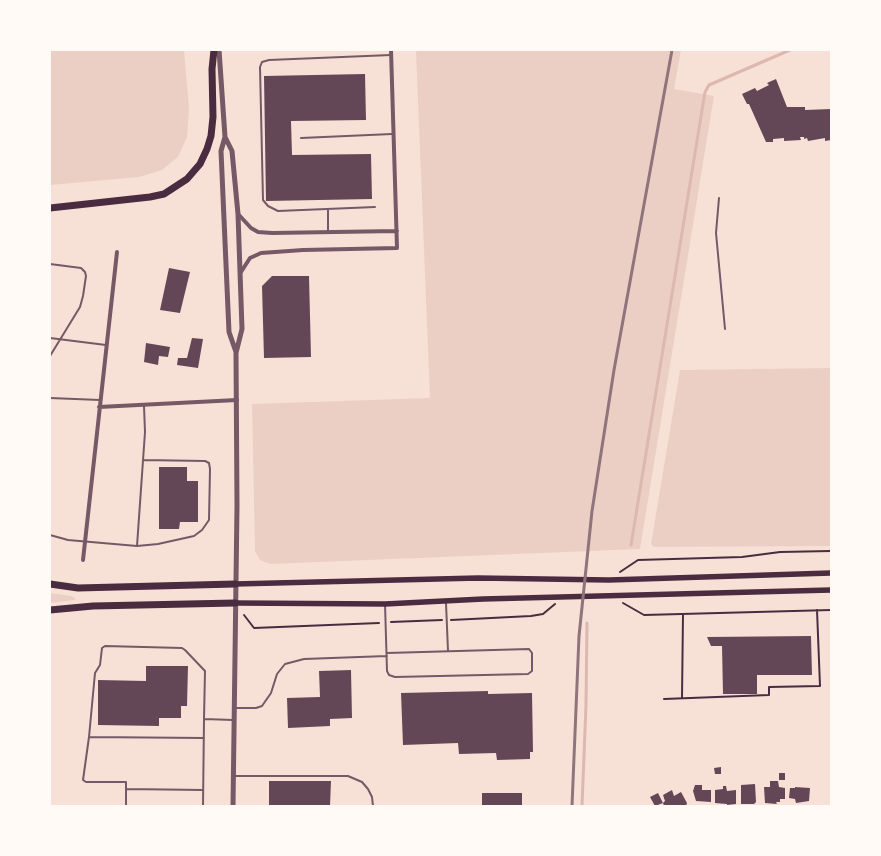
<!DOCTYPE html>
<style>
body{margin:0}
#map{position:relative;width:881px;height:856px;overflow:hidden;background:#f7e1d7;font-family:Literata,serif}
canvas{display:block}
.frame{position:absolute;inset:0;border:51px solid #fffaf5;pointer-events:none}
</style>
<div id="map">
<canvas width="881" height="856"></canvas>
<div class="frame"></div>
</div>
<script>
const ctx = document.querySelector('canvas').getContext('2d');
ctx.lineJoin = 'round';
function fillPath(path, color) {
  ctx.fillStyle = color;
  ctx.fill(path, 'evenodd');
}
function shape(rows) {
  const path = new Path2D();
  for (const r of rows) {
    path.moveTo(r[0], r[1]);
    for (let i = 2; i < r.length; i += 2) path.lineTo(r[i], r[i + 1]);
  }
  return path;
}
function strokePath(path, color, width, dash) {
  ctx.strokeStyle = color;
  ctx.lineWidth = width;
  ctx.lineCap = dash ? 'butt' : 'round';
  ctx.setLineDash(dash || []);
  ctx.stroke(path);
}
fillPath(shape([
 [50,50,184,50,189,108,187,137,178,157,162,170,139,177,50,185],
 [416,50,681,50,674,89,714,96,640,549,270,564,260,560,255,551,252,404,430,398],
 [831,368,831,546,654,547,651,544,680,370],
 [50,593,71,596,75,598,75,600,50,603]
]), '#ebcfc5');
strokePath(shape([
 [631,545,705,92,709,85,790,50],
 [582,806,586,705,587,623]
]), '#dcb8b0', 3);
fillPath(shape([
 [365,74,366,120,291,121,292,155,371,154,372,199,266,201,264,76],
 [776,79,787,107,805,107,805,110,831,109,831,140,825,141,825,138,808,141,807,138,804,139,804,137,800,137,801,140,784,141,784,138,773,139,773,142,766,142,749,104,747,104,742,94,755,88,757,91,769,85,767,83],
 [169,268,190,272,180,313,160,310],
 [272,276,309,276,311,357,264,358,262,286],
 [192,338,203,339,198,368,177,365,178,358,187,358],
 [146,343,170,347,168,357,159,356,158,365,144,362],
 [159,467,187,467,187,481,198,481,198,522,180,522,179,529,159,529],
 [811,636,812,675,757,675,757,694,723,694,722,646,711,646,707,637],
 [146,666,188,666,187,706,181,706,181,718,159,718,159,726,98,725,98,680,146,681],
 [351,670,352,718,330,719,330,726,288,728,287,698,320,697,319,671],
 [488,691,488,694,532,693,533,752,530,752,530,759,497,760,496,753,459,754,458,743,403,745,401,693],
 [721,767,721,774,715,774,714,768],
 [779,773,785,773,785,780,779,780],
 [269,781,331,781,330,806,269,806],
 [770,781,778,781,779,787,785,788,785,799,780,799,780,802,776,802,777,804,765,803,764,787,770,787],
 [755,784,756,802,754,804,741,804,741,785],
 [695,785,702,785,702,790,711,790,711,802,696,801,693,791],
 [723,786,726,786,727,791,736,790,736,804,727,805,727,804,715,803,715,790,723,789],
 [795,787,810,788,809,801,796,803,795,799,789,798,790,788,795,788],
 [672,790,674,796,681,792,687,803,686,806,664,806,663,803,665,801,663,795],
 [482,793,522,793,522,806,482,806],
 [658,793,663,803,655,806,650,797]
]), '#644757');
strokePath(shape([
 [620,572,638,560,742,557,780,552,831,551],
 [623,603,644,615,831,610],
 [244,615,254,628,379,623],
 [451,620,531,616,543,614,555,604],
 [391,622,442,620],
 [682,698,683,614],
 [664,699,769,695,769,687,820,686,817,610]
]), '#4a2c40', 2);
strokePath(shape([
 [301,138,392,134],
 [719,198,716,233,725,329],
 [375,207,278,211,268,206,263,200,260,67,262,62,269,60,391,55],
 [328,209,328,232],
 [50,264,81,268,85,272,86,276,83,296,80,307,50,356],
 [50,338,106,345],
 [50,398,100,400],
 [50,535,68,540,137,546,145,432,144,406],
 [137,546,158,544,194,536,202,530,209,520,210,469,209,463,205,461,143,460],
 [446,603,448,651],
 [385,604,387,671,389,675,395,677,528,674,532,671,532,653,529,649,387,653],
 [236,708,256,708,262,706,271,693,277,674,285,664,304,659,387,656],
 [89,737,95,673,100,665,102,648,105,646,182,648,185,650,205,671,204,719],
 [235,776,348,776,362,782,368,789,372,797,373,806],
 [126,789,203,790],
 [67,806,88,806],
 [126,806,126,782,86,782,83,780,89,737,204,738],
 [203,806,204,719,233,720]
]), '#755966', 2);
strokePath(shape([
 [239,215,251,228,258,232,272,233,397,231],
 [241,272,250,258,261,253,303,250,397,248,391,50],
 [99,407,237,400],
 [83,560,117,252]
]), '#755966', 4);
strokePath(shape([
 [219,50,225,137,221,151,229,332,236,352],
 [225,137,232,151,238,214,242,329,236,353,237,506,233,806]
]), '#755966', 5);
strokePath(shape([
 [235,584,478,578,609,580,831,573],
 [235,603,385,604,483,599,831,590]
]), '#4a2c40', 5.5);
strokePath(shape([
 [50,208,150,197,164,194,187,179,200,164,207,149,211,136,213,117,212,69,214,50],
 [50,584,78,588,235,584],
 [50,610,93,606,235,603]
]), '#4a2c40', 7);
strokePath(shape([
 [572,806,579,636,592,511,614,370,672,50]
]), '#8f747c', 3);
</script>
